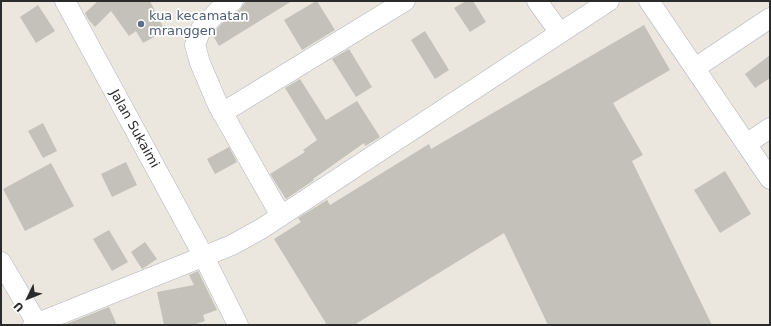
<!DOCTYPE html>
<style>
body{margin:0}
#map{position:relative;width:771px;height:326px;overflow:hidden;background:#ebe7df;font-family:"DejaVu Sans",sans-serif}
canvas{display:block}
.frame{position:absolute;inset:0;border:2px solid #2b2b2b;pointer-events:none}
.north{position:absolute;left:8px;top:278px;width:40px;height:40px;-webkit-text-stroke:3px #fff;paint-order:stroke;rotate:227deg;font-size:11px;font-weight:700;line-height:16px;text-align:center;color:#2b2b2b}
.north::after{content:'';display:block;margin:auto;width:14px;height:18px;background:#2b2b2b;clip-path:polygon(50% 0,100% 100%,50% 72%,0 100%)}
</style>
<div id="map">
<canvas width="771" height="326"></canvas>
<div class="frame"></div>
<div class="north">U</div>
</div>
<script>
const ctx = document.querySelector('canvas').getContext('2d');
ctx.lineJoin = 'round';
function fillPath(path, color) {
  ctx.fillStyle = color;
  ctx.fill(path, 'evenodd');
}
function shape(rows) {
  const path = new Path2D();
  for (const r of rows) {
    path.moveTo(r[0], r[1]);
    for (let i = 2; i < r.length; i += 2) path.lineTo(r[i], r[i + 1]);
  }
  return path;
}
function strokePath(path, color, width, dash) {
  ctx.strokeStyle = color;
  ctx.lineWidth = width;
  ctx.lineCap = dash ? 'butt' : 'round';
  ctx.setLineDash(dash || []);
  ctx.stroke(path);
}
function label(font, color, halo, rows, align = 'center') {
  ctx.font = font + ' "DejaVu Sans",sans-serif';
  ctx.lineWidth = 3.5;
  ctx.setLineDash([]);
  ctx.textBaseline = 'middle';
  ctx.strokeStyle = halo;
  ctx.fillStyle = color;
  for (const [text, x, y, turn = 0] of rows) {
    ctx.save();
    ctx.translate(x, y);
    ctx.rotate((+turn || 0) * Math.PI / 180);
    ctx.textAlign = isNaN(turn) ? turn : align;
    if (halo) ctx.strokeText(text, 0, 0);
    ctx.fillText(text, 0, 0);
    ctx.restore();
  }
}
fillPath(shape([
 [98,1,150,1,165,31,143,43,136,31,129,36,111,11,95,27,88,19,85,13],
 [246,1,292,1,219,46,212,34,227,18,239,11],
 [316,1,317,1,335,30,302,50,284,20],
 [466,1,473,1,486,22,470,32,454,8],
 [38,5,55,31,36,43,20,17],
 [644,25,670,70,613,103,643,155,632,161,712,325,548,325,504,233,354,325,327,325,274,239,301,222,298,218,327,200,330,205,429,144,431,149],
 [425,31,449,70,435,79,411,40],
 [349,49,372,87,356,97,332,59],
 [770,55,770,78,755,88,745,74],
 [300,79,326,120,357,101,380,137,365,146,364,143,313,179,314,180,286,199,270,174,305,152,303,150,317,140,285,88],
 [43,123,57,151,43,158,28,131],
 [229,147,237,162,215,174,207,159],
 [126,162,137,185,112,197,101,174],
 [51,163,74,206,25,231,3,189],
 [725,171,751,214,720,233,694,190],
 [109,230,128,262,112,271,93,239],
 [145,242,157,259,142,269,131,252],
 [198,271,217,310,203,315,205,321,193,325,164,325,157,292,194,285,189,275],
 [109,307,117,325,64,325]
]), '#c4c1ba');
const minor = shape([
 [65,1,204,257,238,325],
 [233,1,220,9,201,29,195,45,200,63,218,105,281,216],
 [537,1,560,33],
 [649,1,770,179],
 [695,68,770,18],
 [222,113,405,1],
 [746,144,770,128],
 [1,262,38,325],
 [33,325,232,245,261,229,609,1]
]);
strokePath(minor, '#b2b3bd', 21);
strokePath(minor, '#fff', 20);
for (const [x, y, r, color] of [
 [141,24,4,"#5c6f8a"]
]) {
  const dot = new Path2D();
  dot.arc(x, y, r, 0, 2 * Math.PI);
  ctx.fillStyle = color;
  ctx.fill(dot);
  strokePath(dot, '#fff', 1.5);
}
label('13px', '#4e5e75', '#fff', [
 ["kua kecamatan",149,17],
 ["mranggen",149,32]
], 'left');
label('13px', '#2b2b2b', '#fff', [
 ["Jalan Sukaimi",134,129,61]
]);
</script>
